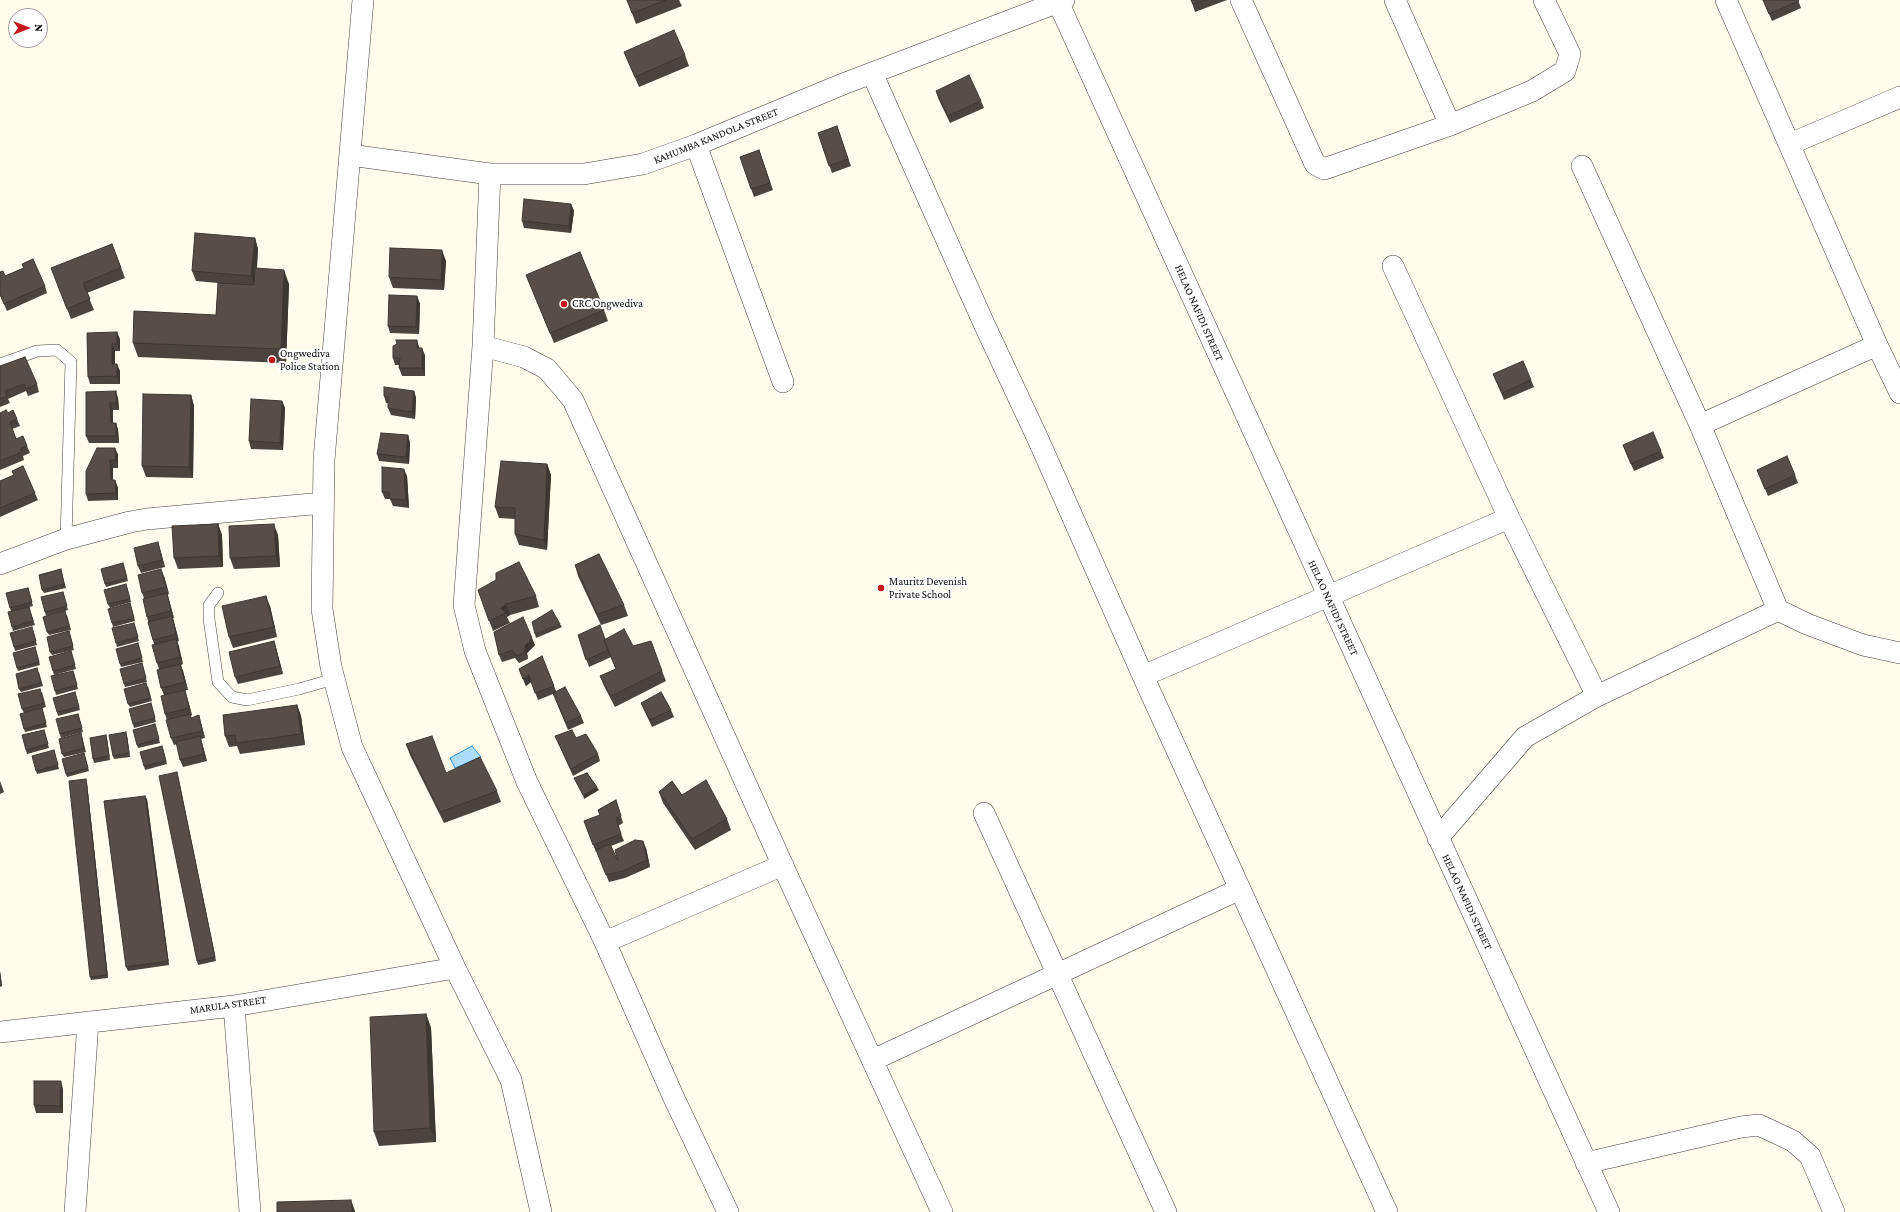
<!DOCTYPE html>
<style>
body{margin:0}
#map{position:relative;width:1900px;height:1212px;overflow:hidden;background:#fffced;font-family:"Crimson Pro",serif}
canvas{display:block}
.north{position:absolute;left:8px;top:8px;width:40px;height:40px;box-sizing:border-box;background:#fff;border:1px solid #9e9e9e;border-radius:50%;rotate:90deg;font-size:11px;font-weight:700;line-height:16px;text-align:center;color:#0d0d0d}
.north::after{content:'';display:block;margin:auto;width:14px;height:18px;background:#c9191e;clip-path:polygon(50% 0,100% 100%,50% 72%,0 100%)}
</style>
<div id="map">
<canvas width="1900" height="1212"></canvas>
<div class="north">N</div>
</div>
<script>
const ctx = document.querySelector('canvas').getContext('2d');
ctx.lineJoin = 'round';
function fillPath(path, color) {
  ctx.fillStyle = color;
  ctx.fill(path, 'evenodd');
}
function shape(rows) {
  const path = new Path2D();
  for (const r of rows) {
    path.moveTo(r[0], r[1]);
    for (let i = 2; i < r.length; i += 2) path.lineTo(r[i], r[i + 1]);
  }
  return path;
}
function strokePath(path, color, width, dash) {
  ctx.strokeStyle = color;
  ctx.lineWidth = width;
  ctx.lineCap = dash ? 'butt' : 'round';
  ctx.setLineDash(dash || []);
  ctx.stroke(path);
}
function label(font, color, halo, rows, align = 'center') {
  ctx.font = font + ' "Crimson Pro",serif';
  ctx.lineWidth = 4;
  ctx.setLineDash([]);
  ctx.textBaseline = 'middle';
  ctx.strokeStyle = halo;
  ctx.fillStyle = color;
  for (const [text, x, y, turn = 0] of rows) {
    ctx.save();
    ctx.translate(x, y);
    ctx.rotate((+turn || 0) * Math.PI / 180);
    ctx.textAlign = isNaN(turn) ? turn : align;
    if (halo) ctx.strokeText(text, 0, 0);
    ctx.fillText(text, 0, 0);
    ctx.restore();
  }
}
const water = shape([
 [472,746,481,757,455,768,450,758,472,746]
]);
fillPath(water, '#acddfb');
strokePath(water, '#2d91d9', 1);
const lane = shape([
 [0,364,37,351,57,350,71,362,66,539],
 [218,593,209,605,209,619,218,682,232,697,247,700,299,689,334,679]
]);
const street = shape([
 [363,0,324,460,322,609,331,667,352,747,455,968,511,1080,541,1212],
 [1241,0,1315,164,1324,169,1450,125,1532,91,1565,71,1570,54,1544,0],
 [1395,0,1450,125],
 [1726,0,1877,345,1900,393],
 [1058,2,1609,1212],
 [872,73,985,326,1038,439,1143,676,1387,1212],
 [1790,144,1900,97],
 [696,145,783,382],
 [350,155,490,174,584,174,643,164,696,145,843,84,1064,0],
 [1582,166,1700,425,1877,345],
 [490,174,483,346,464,605,475,651,527,782,605,942,673,1096,728,1212],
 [483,346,524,357,547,369,573,400,788,877,942,1212],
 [1700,425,1778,610,1807,624,1863,645,1900,653],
 [1509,518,1597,696,1778,610],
 [0,564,66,539,130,522,147,519,323,503],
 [1143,676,1509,518,1393,266],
 [984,813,1166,1212],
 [1438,838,1525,737,1597,696],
 [605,942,783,865],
 [234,1006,250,1212],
 [0,1032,234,1006,455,968],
 [873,1060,1240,889],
 [1586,1163,1741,1127,1759,1125,1793,1141,1810,1156,1834,1212],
 [75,1212,88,1022]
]);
strokePath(lane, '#404040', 12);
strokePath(street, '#404040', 22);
strokePath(lane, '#fff', 11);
strokePath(street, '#fff', 21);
fillPath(shape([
 [627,0,679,0,682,6,636,24],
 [1191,0,1227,0,1195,12],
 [1763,0,1798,0,1801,8,1772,21],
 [624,52,685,55,689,66,639,87],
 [936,91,981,101,984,108,950,123,938,98],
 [837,126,851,166,832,173,818,133],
 [759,150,773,190,754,197,740,157],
 [571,204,574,211,571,233,524,228,522,221],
 [255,238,258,249,257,268,289,284,286,363,138,357,133,343,216,315,218,283,196,281,192,271],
 [112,244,125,278,87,293,94,310,71,319,55,278],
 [446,261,444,290,393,288,389,277],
 [22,264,45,286,47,293,7,311,0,295,0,272,5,276,23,268],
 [526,275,604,310,608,321,554,343],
 [417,296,420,304,419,334,390,333,388,326],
 [87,333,120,339,120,351,115,351,115,364,120,371,120,384,90,384,88,377],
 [425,355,425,376,402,376,399,368,399,365,395,365,393,358],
 [0,366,37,384,39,392,28,396,26,391,8,399,10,403,0,407],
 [1493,374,1531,380,1534,387,1504,400],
 [414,391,416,398,415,419,391,415,388,408,388,403,386,403,384,396],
 [86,392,118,398,119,410,113,410,113,423,116,423,118,430,119,443,89,443,86,436],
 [191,395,194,406,193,478,146,477,142,466],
 [282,401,285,408,283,450,251,449,249,441],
 [0,413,8,413,17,419,20,426,12,429,16,439,27,446,30,453,23,456,24,460,0,470],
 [408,435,410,443,409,464,379,461,377,454],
 [1623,445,1661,451,1664,458,1634,471],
 [115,448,118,455,118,468,113,468,113,480,115,480,118,488,118,500,88,501,86,494],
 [547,464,551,475,547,550,519,545,515,534,515,519,499,518,495,507],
 [1757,470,1795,475,1798,483,1768,496],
 [14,475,35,493,38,500,0,517,0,481],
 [407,476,409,508,393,506,390,499,385,499,382,492],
 [218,524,222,535,223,567,178,569,174,558],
 [278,535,280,567,234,569,230,558],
 [160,549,165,567,141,573,138,566],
 [123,563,128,581,106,587,105,584],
 [575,565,624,605,628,616,601,625,578,576],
 [61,569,66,588,44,593,42,590],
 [164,576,169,594,167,595,169,600,174,618,173,618,179,641,177,642,183,664,181,665,183,671,188,690,185,690,187,697,192,715,191,716,191,718,201,723,205,738,201,739,207,761,183,767,180,760,177,744,174,745,171,738,167,720,165,714,164,695,161,688,159,669,157,663,154,644,147,617,144,598,142,593],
 [126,584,131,602,110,608,108,604],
 [28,588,33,606,29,607,35,625,13,631,12,627,11,611,10,608],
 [478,590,536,596,539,607,510,615,507,617,510,623,493,631],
 [63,592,68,610,46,616,45,612],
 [130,603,135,621,113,627,112,623],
 [270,606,277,637,233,648,229,637],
 [67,615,71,630,49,635,47,632],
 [134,623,139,641,117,647,116,643],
 [560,624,562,627,536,638,535,634],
 [33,631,37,645,15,651,14,647],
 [494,632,535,645,527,653,528,659,519,663,515,658,502,662,499,655],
 [70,635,74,650,52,655,50,652],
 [578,635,605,639,633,646,662,671,666,681,615,707,604,686,600,676,616,669,611,657,589,667],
 [274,641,276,648,283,674,238,684,235,677],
 [138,643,143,662,121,667,120,664],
 [35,647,40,665,18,671,17,668],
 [71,651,76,669,54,675,53,671],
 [542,656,556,691,581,716,584,723,568,730,553,694,538,700,531,682,526,686,519,669],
 [142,663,147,682,125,687,124,684],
 [73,671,78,689,56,695,55,691],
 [39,672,43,686,21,692,19,689],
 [148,686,152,701,130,707,128,704],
 [42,692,46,707,24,713,22,709],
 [76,696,80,710,58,716,57,712],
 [641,703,671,710,674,717,652,727,644,710],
 [297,705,301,716,305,745,240,754,237,746,229,747,225,736],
 [152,707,156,722,134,728,133,724],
 [42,708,47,727,25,732,24,729],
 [78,714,83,732,61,738,60,734],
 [156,728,160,743,138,748,137,745],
 [44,730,49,748,27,754,26,750],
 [81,733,86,752,64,757,62,754],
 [127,736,130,757,114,759,113,756],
 [555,736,598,754,600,761,573,776,558,743],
 [107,739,110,760,94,763,93,759],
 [406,744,446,773,497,791,501,802,444,823,410,755],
 [163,749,167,764,145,770,144,766],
 [54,750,59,769,37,774,36,771],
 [85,757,89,771,67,777,66,774],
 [178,776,216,961,198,965,197,961],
 [0,781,4,792,0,794],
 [87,783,108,978,91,980,90,977],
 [659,792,682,795,727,819,731,830,695,850,663,803],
 [147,799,169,965,128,971,126,967],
 [616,800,623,823,618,826,624,841,611,846,618,861,646,848,650,867,625,878,609,882,597,852,596,852,584,821,600,815,598,810],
 [0,971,2,986,0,987],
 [426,1014,431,1028,436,1142,379,1146,374,1132],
 [63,1089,63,1113,36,1113,34,1105]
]), '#4b433e');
fillPath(shape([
 [571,204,574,211,571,233,569,226],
 [255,238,258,249,255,287,251,276],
 [442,250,446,261,444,290,441,280],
 [284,270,289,284,286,363,281,349],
 [417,296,420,304,419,334,416,327],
 [117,332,120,339,120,351,117,344],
 [417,340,419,347,419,355,417,348],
 [112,344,115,351,115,371,112,364],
 [422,348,425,355,425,376,422,368],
 [117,364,120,371,120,384,117,376],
 [116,391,118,398,119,410,116,403],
 [414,391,416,398,415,419,412,412],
 [191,395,194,406,193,478,189,467],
 [282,401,285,408,283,450,280,443],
 [110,403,113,410,113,430,111,423],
 [116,423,118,430,119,443,116,436],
 [408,435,410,443,409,464,406,457],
 [115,448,118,455,118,468,116,460],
 [110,460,113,468,113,488,111,480],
 [547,464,551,475,547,550,544,540],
 [404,469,407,476,409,508,406,500],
 [115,480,118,488,118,500,116,493],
 [218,524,222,535,223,567,219,556],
 [274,524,278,535,280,567,276,556],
 [158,542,160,549,165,567,162,560],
 [161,569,164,576,169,594,166,587],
 [167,593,169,600,174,618,171,611],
 [266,596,270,606,277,637,274,627],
 [506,604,510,615,507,617,506,613,501,608],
 [172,616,174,623,179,641,176,634],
 [532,638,535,645,527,653,528,659,525,652,525,646],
 [176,639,179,646,183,664,180,657],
 [274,641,276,648,283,674,280,666],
 [180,664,183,671,188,690,185,682],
 [529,675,531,682,526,686,523,679],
 [185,690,187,697,192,715,189,708],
 [297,705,301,716,305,745,301,734],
 [199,715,201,723,205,738,202,731],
 [126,732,127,736,130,757,129,753],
 [106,735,107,739,110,760,109,756],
 [200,736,202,743,207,761,204,754],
 [177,772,178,776,216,961,215,957],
 [86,779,87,783,108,978,107,975],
 [597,787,599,790,584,799,583,795],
 [145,796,147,799,169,965,168,961],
 [643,841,646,848,650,867,647,860],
 [0,971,2,986,0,980],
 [426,1014,431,1028,436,1142,430,1128],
 [61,1081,63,1089,63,1113,60,1106],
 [351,1200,355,1211,355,1212,352,1212]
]), '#3d3732');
const building = shape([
 [627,0,666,0,632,13,627,0],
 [1191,0,1205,0,1193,4,1191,0],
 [1763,0,1798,0,1799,1,1769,14,1763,0],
 [674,30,685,55,635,77,624,52,674,30],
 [969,75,981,101,948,116,936,91,969,75],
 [837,126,848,159,829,166,818,133,837,126],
 [759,150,770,183,751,189,740,157,759,150],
 [524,199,571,204,569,226,522,221,524,199],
 [195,233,255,238,251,276,192,271,195,233],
 [112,244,121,268,83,283,90,299,67,309,51,268,112,244],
 [390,248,442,250,441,280,389,277,390,248],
 [580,252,604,310,550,333,526,275,580,252],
 [33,259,45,286,4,304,0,294,0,272,3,271,5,276,24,268,22,264,33,259],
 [255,268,284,270,281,349,133,343,134,311,216,315,218,283,254,285,255,268],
 [389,295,417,296,416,327,388,326,389,295],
 [117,332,117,344,112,344,112,364,117,364,117,376,88,377,87,333,117,332],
 [396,340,417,340,417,348,422,348,422,368,399,368,400,358,393,358,393,346,397,344,396,340],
 [25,357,37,384,26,389,24,384,5,391,7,396,0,399,0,366,25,357],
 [1523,361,1531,380,1502,393,1493,374,1523,361],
 [384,387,414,391,412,412,388,408,388,397,384,396,384,387],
 [116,391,116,403,110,403,111,423,116,423,116,436,86,436,86,392,116,391],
 [143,394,191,395,189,467,142,466,143,394],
 [251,399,282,401,280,443,249,441,251,399],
 [6,410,8,413,13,410,17,419,10,422,16,439,23,436,27,446,20,449,22,452,0,461,0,413,6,410],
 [1653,432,1661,451,1631,464,1623,445,1653,432],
 [381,433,408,435,406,457,377,454,381,433],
 [97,448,115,448,116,460,110,460,111,480,115,480,116,493,86,494,86,471,97,448],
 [1787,456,1795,475,1765,489,1757,470,1787,456],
 [501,461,547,464,544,540,515,534,515,508,495,507,501,461],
 [23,466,35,493,0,508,0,481,14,475,12,471,23,466],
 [382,467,404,469,406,500,390,499,389,492,382,492,382,467],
 [218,524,219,556,174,558,172,526,218,524],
 [274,524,276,556,230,558,229,526,274,524],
 [158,542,162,560,138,566,134,548,158,542],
 [599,554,624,605,597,614,575,565,599,554],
 [519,562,536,596,506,604,501,608,506,613,489,621,478,590,496,580,496,573,519,562],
 [123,563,127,578,105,584,101,569,123,563],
 [61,569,64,584,42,590,39,575,61,569],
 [161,569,166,587,142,593,138,575,161,569],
 [126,584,130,599,108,604,104,590,126,584],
 [28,588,32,602,10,608,6,593,28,588],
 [63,592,67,606,45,612,41,597,63,592],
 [167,593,171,611,147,617,143,599,167,593],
 [266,596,274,627,229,637,222,606,266,596],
 [130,603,134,618,112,623,108,609,130,603],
 [29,607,33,621,12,627,8,612,29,607],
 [552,610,560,624,535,634,532,622,552,610],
 [65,611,69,626,47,632,43,617,65,611],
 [172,616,176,634,153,640,148,622,172,616],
 [523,617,532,638,525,646,525,652,517,656,512,650,499,655,494,632,523,617],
 [134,623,138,637,116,643,112,628,134,623],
 [600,625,605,639,604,640,608,650,586,660,578,635,600,625],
 [32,627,36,641,14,647,10,633,32,627],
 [624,629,633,646,651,641,662,671,611,696,600,676,616,669,604,640,624,629],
 [69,631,73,646,50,652,47,637,69,631],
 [176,639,180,657,157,663,152,645,176,639],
 [274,641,280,666,235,677,229,652,274,641],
 [138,643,142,658,120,664,116,649,138,643],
 [35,647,39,662,17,668,13,653,35,647],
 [71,651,75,665,53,671,49,657,71,651],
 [542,656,554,686,535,693,529,675,523,679,519,669,542,656],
 [142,663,146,678,124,684,120,669,142,663],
 [180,664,185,682,161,688,157,670,180,664],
 [37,668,41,683,19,689,16,674,37,668],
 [73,671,77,685,55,691,51,676,73,671],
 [146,683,150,698,128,704,124,689,146,683],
 [565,687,581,716,566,723,553,693,565,687],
 [40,689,44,703,22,709,18,694,40,689],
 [185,690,189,708,165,714,161,696,185,690],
 [75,692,79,707,57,712,53,698,75,692],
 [661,692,671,710,650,720,641,703,661,692],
 [151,703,155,718,133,724,129,709,151,703],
 [297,705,301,734,236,743,235,735,225,736,223,715,297,705],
 [42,708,46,723,24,729,20,714,42,708],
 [78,714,82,728,60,734,56,719,78,714],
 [190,714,191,718,199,715,202,731,171,738,166,720,190,714],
 [155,724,159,739,137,745,133,730,155,724],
 [44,730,48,744,26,750,22,735,44,730],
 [572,730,576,738,586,734,598,754,571,769,555,736,572,730],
 [126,732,129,753,113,756,109,735,126,732],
 [81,733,84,748,62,754,59,739,81,733],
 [106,735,109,756,93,759,90,738,106,735],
 [200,736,204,754,180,760,176,742,200,736],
 [432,736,446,773,480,757,497,791,440,812,406,744,432,736],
 [162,746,166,761,144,766,140,752,162,746],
 [54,750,58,765,36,771,32,756,54,750],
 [84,753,88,768,66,774,62,759,84,753],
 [177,772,215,957,197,961,159,776,177,772],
 [587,773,597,787,583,795,574,778,587,773],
 [86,779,107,975,90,977,69,781,86,779],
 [706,780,727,819,692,839,659,792,672,781,682,795,706,780],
 [145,796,168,961,126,967,104,801,145,796],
 [616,800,621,816,616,818,621,834,593,845,584,821,600,815,598,810,616,800],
 [635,840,643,841,647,860,623,871,606,875,596,850,610,844,618,861,615,850,635,840],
 [426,1014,430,1128,374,1132,370,1017,426,1014],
 [34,1081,61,1081,60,1106,34,1105,34,1081],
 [351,1200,352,1212,277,1212,277,1202,351,1200]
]);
fillPath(building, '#574e48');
strokePath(building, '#3d3732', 1);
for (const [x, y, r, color] of [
 [564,304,4,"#c9191e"],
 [272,360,4,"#c9191e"],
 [881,588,4,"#c9191e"]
]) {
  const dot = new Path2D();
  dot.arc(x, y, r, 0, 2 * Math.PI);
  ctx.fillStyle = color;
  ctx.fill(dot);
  strokePath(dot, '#fff', 1.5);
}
label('11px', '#0d0d0d', '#fff', [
 ["KAHUMBA KANDOLA STREET",716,136,-22],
 ["HELAO NAFIDI STREET",1199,313,66],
 ["HELAO NAFIDI STREET",1333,608,65],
 ["HELAO NAFIDI STREET",1467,902,65],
 ["MARULA STREET",228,1005,-8]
]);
label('11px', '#0d0d0d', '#fff', [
 ["CRC Ongwediva",572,304],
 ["Ongwediva",280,354],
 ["Police Station",280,367],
 ["Mauritz Devenish",889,582],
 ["Private School",889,595]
], 'left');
</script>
